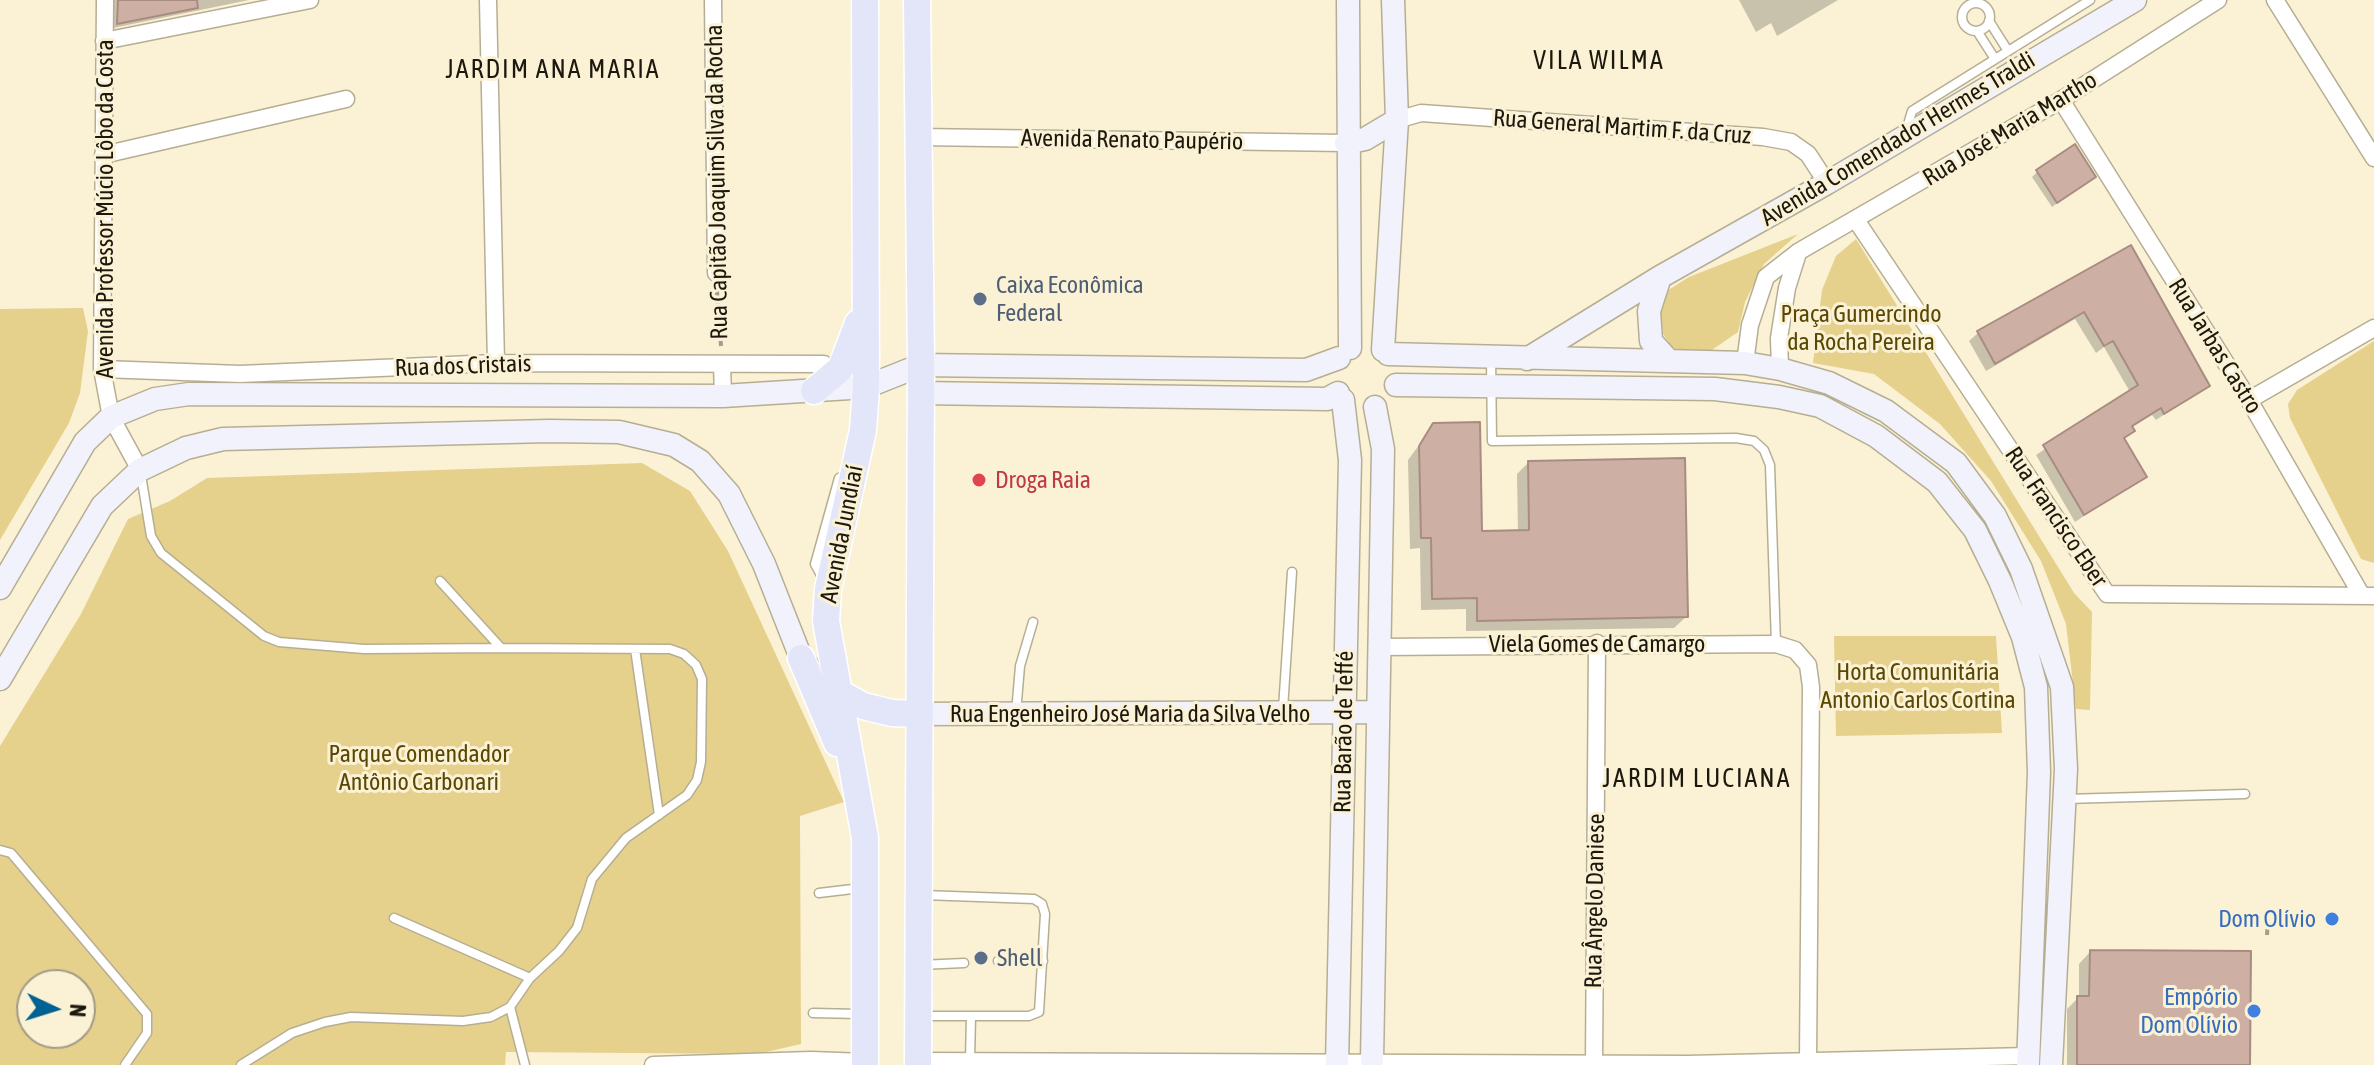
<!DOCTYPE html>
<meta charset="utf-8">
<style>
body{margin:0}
#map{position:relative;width:2374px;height:1065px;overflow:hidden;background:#fbf2d6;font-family:"Asap Condensed",sans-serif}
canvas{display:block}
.north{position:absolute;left:16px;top:969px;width:80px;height:80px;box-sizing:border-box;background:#fbf2d6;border:2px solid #a29b86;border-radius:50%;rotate:94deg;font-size:22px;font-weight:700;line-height:32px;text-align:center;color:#1c180e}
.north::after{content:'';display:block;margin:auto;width:28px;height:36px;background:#006292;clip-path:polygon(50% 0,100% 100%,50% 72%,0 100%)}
</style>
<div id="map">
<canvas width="2374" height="1065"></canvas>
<div class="north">N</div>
</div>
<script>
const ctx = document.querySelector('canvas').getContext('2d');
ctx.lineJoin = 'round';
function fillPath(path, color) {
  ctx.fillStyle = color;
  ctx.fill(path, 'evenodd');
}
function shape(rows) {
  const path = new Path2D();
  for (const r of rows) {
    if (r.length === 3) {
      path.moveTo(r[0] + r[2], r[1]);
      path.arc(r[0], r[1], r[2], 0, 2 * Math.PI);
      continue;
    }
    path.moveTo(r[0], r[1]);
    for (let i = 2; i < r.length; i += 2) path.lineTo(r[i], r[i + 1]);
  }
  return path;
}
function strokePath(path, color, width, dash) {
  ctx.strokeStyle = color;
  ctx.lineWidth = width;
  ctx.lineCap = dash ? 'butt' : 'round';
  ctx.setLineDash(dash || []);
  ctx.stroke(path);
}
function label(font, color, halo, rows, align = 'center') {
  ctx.font = font + ' "Asap Condensed",sans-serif';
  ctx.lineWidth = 6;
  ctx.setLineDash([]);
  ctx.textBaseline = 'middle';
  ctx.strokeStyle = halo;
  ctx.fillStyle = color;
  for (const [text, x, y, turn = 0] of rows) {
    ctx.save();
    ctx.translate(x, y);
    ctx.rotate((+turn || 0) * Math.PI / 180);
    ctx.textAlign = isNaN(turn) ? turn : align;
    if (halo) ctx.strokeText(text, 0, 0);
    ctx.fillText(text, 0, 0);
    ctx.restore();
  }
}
fillPath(shape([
 [1798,234,1764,264,1745,302,1738,332,1709,352,1677,350,1671,346,1663,334,1659,296,1689,277],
 [1856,239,2074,593,2092,612,2090,710,2076,709,2066,624,2041,561,1991,481,1940,424,1874,374,1813,363,1822,290,1836,256],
 [83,308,88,331,80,393,69,423,0,540,0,309],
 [2374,341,2374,563,2361,559,2290,418,2288,404,2297,390],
 [642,463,690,491,728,551,844,802,800,816,801,1044,757,1054,506,1052,505,1065,0,1065,0,746,81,614,128,519,170,501,207,478],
 [32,985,80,985,80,1033,32,1033],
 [1834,636,1996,636,2002,733,1836,736]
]), '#e5d08c');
fillPath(shape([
 [114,0,249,0,113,28],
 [1739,0,1838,0,1777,36,1771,23,1756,32],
 [2037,172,2094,177,2052,207,2032,177],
 [2130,248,2207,386,2156,420,2152,415,2131,428,2133,431,2124,439,2144,476,2075,522,2036,455,2130,392,2104,347,2096,353,2075,319,1986,371,1969,341,1978,333],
 [1434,425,1480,533,1518,532,1517,474,1528,463,1686,617,1674,628,1466,631,1466,609,1421,610,1420,548,1410,549,1408,460],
 [2090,952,2248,1065,2067,1065,2067,1009,2079,997,2079,964]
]), '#0003');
const building = shape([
 [118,0,197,0,198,8,117,24,118,0],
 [2075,144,2096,177,2057,203,2036,170,2075,144],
 [2131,245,2210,386,2164,414,2161,408,2132,426,2135,431,2124,438,2147,477,2084,515,2043,445,2138,385,2113,341,2104,346,2084,312,1995,364,1977,331,2131,245],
 [1480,422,1482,531,1529,530,1528,461,1685,458,1688,617,1477,621,1477,598,1432,599,1431,538,1421,538,1419,446,1433,423,1480,422],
 [2090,950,2251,951,2250,1065,2077,1065,2077,996,2089,996,2090,950]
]);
fillPath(building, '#cdafa4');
strokePath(building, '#a88c81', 2);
const lane = shape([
 [1976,17,14],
 [1989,21,2008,51],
 [1977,31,1995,59],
 [1906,131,1912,111,2090,0],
 [1491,358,1492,441,1736,438,1754,441,1764,450,1770,465,1776,644],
 [141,475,151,536,161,553,264,636,279,642,364,649,501,648,440,581],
 [823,579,815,564,839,478,846,475],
 [635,649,659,815],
 [1283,709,1292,572],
 [1016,713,1020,666,1033,622],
 [2065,799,2245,794],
 [0,850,11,853,147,1014,147,1033,125,1065],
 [819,893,861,888],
 [923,895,1034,899,1042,904,1045,914,1039,1012,1029,1016,923,1016],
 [394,918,530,978,559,951,577,928,592,879,626,838,687,795,697,780,701,762,702,679,696,665,684,654,670,649,501,648],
 [998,961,1043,961],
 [920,965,964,963],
 [510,1007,530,978],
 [813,1013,860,1014],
 [970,1060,971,1016],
 [241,1065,292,1033,325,1022,351,1017,463,1021,491,1017,510,1007,525,1065]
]);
const street = shape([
 [105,0,102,369,111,417,140,470],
 [488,0,496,363],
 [713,0,716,273],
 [2275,0,2374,158],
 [104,41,310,0],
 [2061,100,2249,400,2362,596],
 [1397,120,1421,113,1763,137,1791,142,1808,154,1827,183],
 [918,137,1346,143],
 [103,155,346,99],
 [1856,220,2107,594,2374,596],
 [1745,363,1750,325,1766,277,1798,252,2061,100,2218,0],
 [722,364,723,396],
 [102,369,240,374,496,363,824,364],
 [1780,369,1779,338,1787,288,1798,253],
 [2249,400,2374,328],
 [1378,647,1776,644,1795,650,1808,665,1811,687,1808,1061],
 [918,1061,1688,1064,2028,1056],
 [1594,1062,1597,643],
 [653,1065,811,1060,865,1062]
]);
const secondary = shape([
 [1348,0,1350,348],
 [1346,143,1365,139,1397,120],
 [1660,277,1649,311,1651,341,1669,361],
 [1383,350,1397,120,1393,0],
 [1388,354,1745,363,1780,369,1829,383,1886,411,1956,463,1995,516,2021,569,2062,687,2066,769,2051,1065],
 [1527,359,1660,277,1827,183,2135,0],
 [1396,385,1715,389,1779,397,1820,406,1876,436,1937,482,1975,530,2000,581,2023,637,2036,687,2039,772,2028,1065],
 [920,393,1327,399,1338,393],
 [0,588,85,442,111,417,155,399,189,394,723,396,866,387,921,365,1306,370,1339,358],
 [0,679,102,506,140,470,186,448,223,439,549,431,619,432,674,445,700,461,729,494,764,564,801,658,812,671],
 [917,714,1377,712],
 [1372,1060,1383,449,1375,407],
 [1337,1065,1350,460,1343,400]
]);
const primary = shape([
 [917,0,921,365,918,1065],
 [814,391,841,368,858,323],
 [801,658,837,743],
 [838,692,863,706,892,713,917,714],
 [865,1065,865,838,826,621,828,589,863,430,866,387,865,0]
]);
strokePath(lane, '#b6ae93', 11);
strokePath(street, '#b6ae93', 19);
strokePath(secondary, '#b6ae93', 25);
strokePath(primary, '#fff', 29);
strokePath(shape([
 [717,291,721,346],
 [2267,935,2268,919]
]), '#a49d88', 4, [6, 4]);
strokePath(lane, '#fff', 8);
strokePath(street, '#fff', 16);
strokePath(secondary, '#f1f2fb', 22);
strokePath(primary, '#e3e6f8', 26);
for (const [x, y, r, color] of [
 [980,299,8,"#5c6f8a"],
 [979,480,8,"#e0444e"],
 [2332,919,8,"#3f7fe0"],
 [981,958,8,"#5c6f8a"],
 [2254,1011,8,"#3f7fe0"]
]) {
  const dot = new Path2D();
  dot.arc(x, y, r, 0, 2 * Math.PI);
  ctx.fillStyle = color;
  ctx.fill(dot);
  strokePath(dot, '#fbf2d6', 3);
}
label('24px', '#1c180e', '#fbf2d6', [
 ["Rua General Martim F. da Cruz",1622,127,4],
 ["Rua José Maria Martho",2010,129,-31],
 ["Avenida Comendador Hermes Traldi",1898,139,-31],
 ["Avenida Renato Paupério",1132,140,1],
 ["Rua Capitão Joaquim Silva da Rocha",717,182,-91],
 ["Avenida Professor Múcio Lôbo da Costa",105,209,-90],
 ["Rua Jarbas Castro",2215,346,58],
 ["Rua dos Cristais",463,366,-2],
 ["Rua Francisco Eber",2056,517,56],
 ["Avenida Jundiaí",842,534,-79],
 ["Viela Gomes de Camargo",1597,644],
 ["Rua Engenheiro José Maria da Silva Velho",1130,714],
 ["Rua Barão de Teffé",1344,732,-89],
 ["Rua Ângelo Daniese",1595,901,-89]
]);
label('24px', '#4e5e75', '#fbf2d6', [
 ["Caixa Econômica",996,285],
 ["Federal",996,313],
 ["Shell",997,958]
], 'left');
label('24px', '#594803', '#fbf2d6', [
 ["Praça Gumercindo",1861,314],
 ["da Rocha Pereira",1861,342],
 ["Horta Comunitária",1918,672],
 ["Antonio Carlos Cortina",1918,700],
 ["Parque Comendador",419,754],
 ["Antônio Carbonari",419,782]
]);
label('24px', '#be3a42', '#fbf2d6', [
 ["Droga Raia",995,480]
], 'left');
label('24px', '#366cbe', '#fbf2d6', [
 ["Dom Olívio",2316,919],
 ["Empório",2238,997],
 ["Dom Olívio",2238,1025]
], 'right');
ctx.letterSpacing = '2px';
label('26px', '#1c180e', '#fbf2d6', [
 ["VILA WILMA",1599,61],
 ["JARDIM ANA MARIA",553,70],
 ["JARDIM LUCIANA",1697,779]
]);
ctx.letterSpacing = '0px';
</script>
